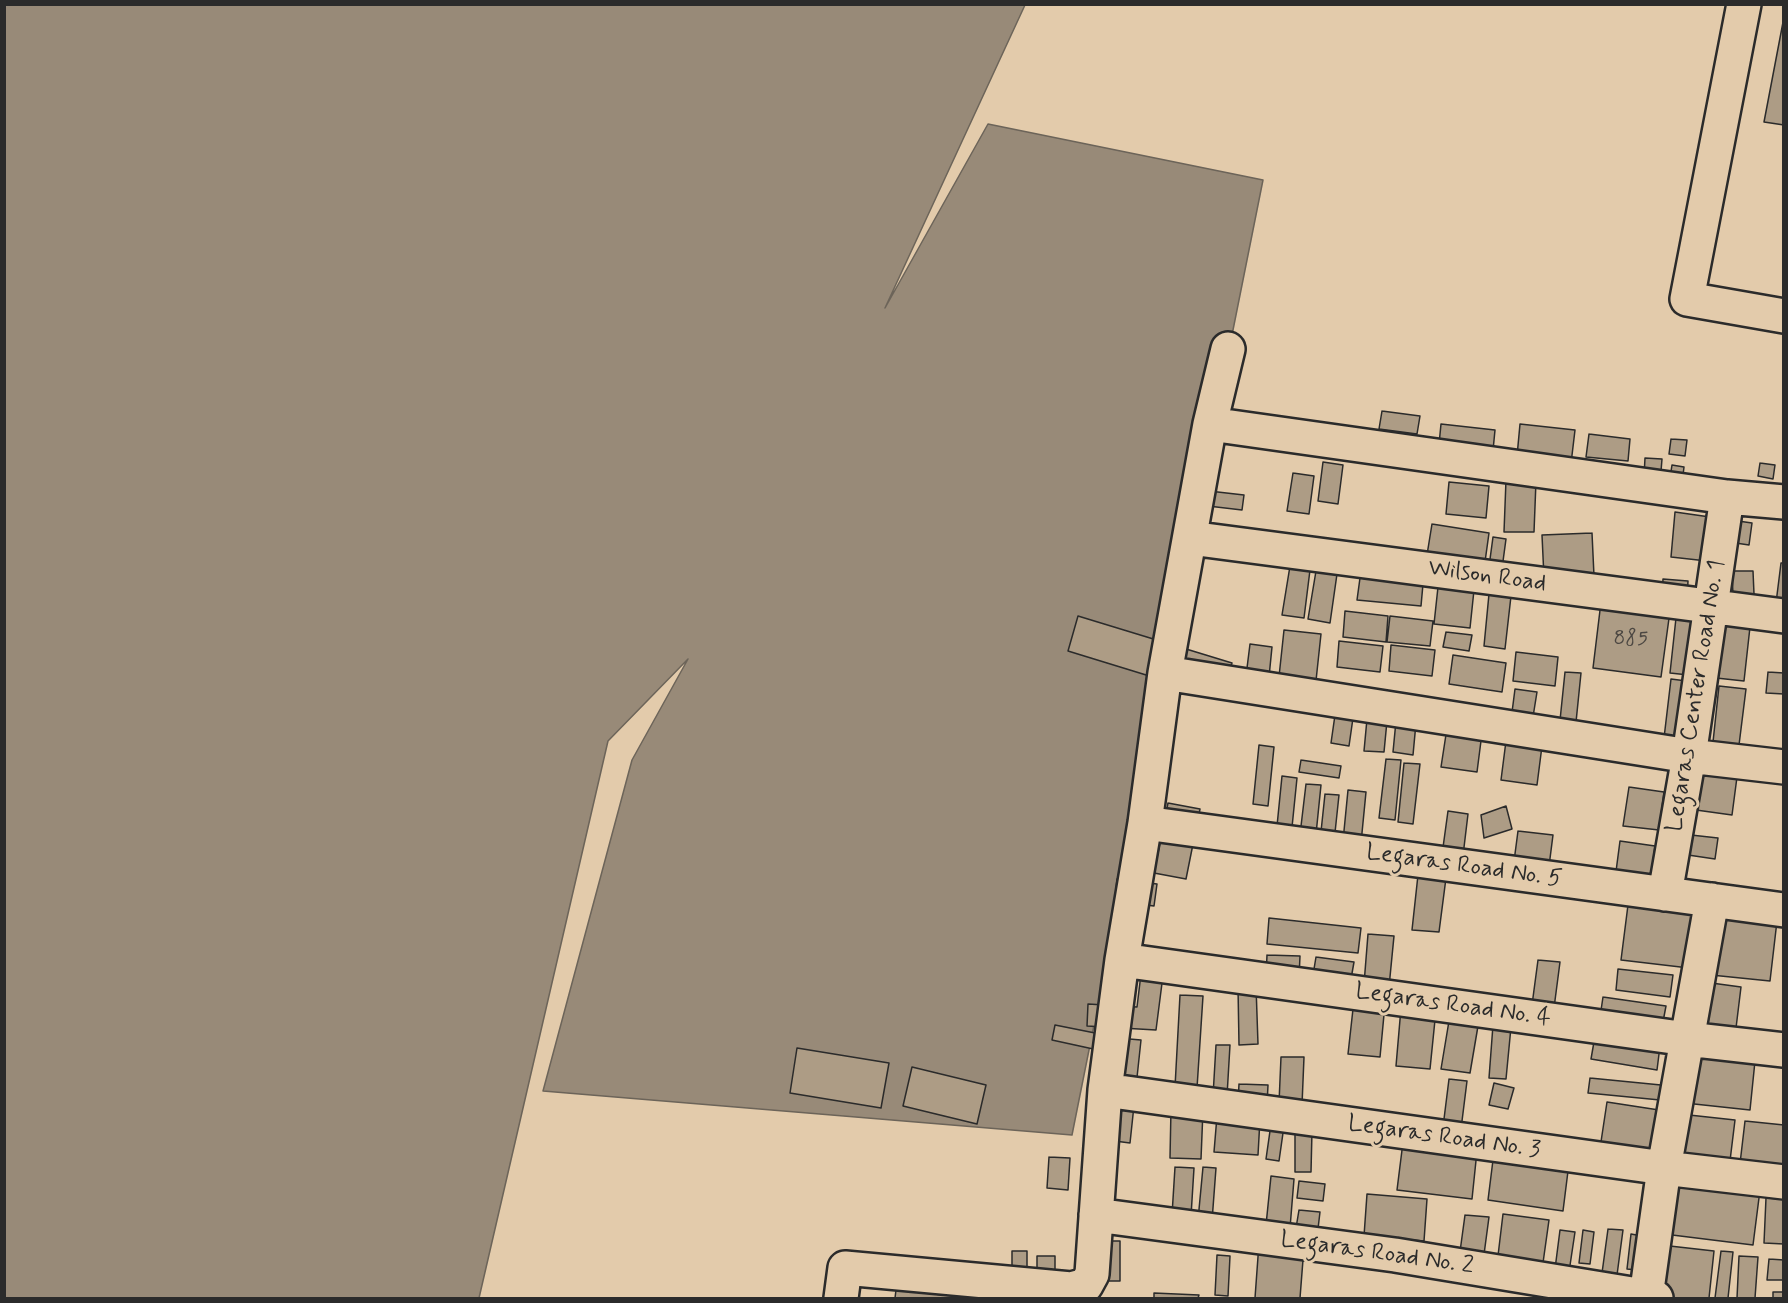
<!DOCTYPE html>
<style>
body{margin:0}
#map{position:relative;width:1788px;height:1303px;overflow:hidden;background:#e3cbab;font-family:Mynerve,sans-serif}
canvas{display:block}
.frame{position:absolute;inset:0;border:6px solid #2b2b2b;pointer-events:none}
</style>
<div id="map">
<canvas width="1788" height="1303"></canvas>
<div class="frame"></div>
</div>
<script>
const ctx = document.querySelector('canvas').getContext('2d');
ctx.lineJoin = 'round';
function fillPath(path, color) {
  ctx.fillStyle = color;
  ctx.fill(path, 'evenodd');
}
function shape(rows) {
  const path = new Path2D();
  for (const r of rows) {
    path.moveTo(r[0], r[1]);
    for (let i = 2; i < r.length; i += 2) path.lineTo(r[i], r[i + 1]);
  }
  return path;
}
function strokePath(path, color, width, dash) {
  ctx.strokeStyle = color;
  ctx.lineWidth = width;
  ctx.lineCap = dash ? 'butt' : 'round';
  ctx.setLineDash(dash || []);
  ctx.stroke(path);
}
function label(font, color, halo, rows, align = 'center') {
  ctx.font = font + ' Mynerve,sans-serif';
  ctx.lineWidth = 6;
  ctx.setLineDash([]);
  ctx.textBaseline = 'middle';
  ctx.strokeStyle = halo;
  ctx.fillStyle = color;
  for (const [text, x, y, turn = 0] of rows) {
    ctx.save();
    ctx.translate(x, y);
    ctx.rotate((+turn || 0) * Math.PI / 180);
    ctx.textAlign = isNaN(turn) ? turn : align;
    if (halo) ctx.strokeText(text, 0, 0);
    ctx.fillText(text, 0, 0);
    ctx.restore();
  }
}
const water = shape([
 [5,5,1025,5,885,308,988,124,1263,180,1072,1135,543,1091,632,760,688,659,608,741,479,1298,5,1298,5,5]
]);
fillPath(water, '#988a78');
strokePath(water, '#6c6459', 1.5);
const building = shape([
 [1784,17,1784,125,1764,122,1784,17],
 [1382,411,1420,416,1417,434,1379,429,1382,411],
 [1441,424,1495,430,1491,471,1437,465,1441,424],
 [1520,424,1575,430,1570,472,1516,467,1520,424],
 [1589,434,1630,439,1628,461,1586,457,1589,434],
 [1671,439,1687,440,1685,456,1669,454,1671,439],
 [1645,458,1662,459,1659,496,1643,495,1645,458],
 [1323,462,1343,465,1338,504,1318,501,1323,462],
 [1760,463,1775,465,1773,479,1758,476,1760,463],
 [1672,465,1684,467,1680,499,1667,497,1672,465],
 [1293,473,1314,476,1309,514,1287,511,1293,473],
 [1506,480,1536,481,1534,532,1504,532,1506,480],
 [1449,482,1489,486,1486,518,1446,514,1449,482],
 [1209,491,1244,495,1242,510,1208,506,1209,491],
 [1675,512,1752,523,1749,545,1709,539,1707,561,1671,557,1675,512],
 [1432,524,1489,533,1484,569,1426,561,1432,524],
 [1592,533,1594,576,1544,578,1542,535,1592,533],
 [1493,537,1506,539,1501,576,1488,574,1493,537],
 [1781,563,1784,563,1784,612,1775,611,1781,563],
 [1290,566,1310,570,1304,618,1282,615,1290,566],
 [1316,571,1337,574,1330,623,1308,619,1316,571],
 [1732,571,1753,571,1754,594,1733,596,1732,571],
 [1360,578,1423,584,1421,606,1357,600,1360,578],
 [1663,579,1688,581,1687,600,1662,598,1663,579],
 [1438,587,1474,590,1470,628,1434,624,1438,587],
 [1489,594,1511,596,1505,649,1484,646,1489,594],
 [1601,602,1670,611,1661,677,1593,668,1601,602],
 [1345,611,1388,616,1386,642,1343,637,1345,611],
 [1078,616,1232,663,1221,698,1068,651,1078,616],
 [1390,616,1433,621,1430,646,1387,642,1390,616],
 [1676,618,1750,627,1744,681,1670,673,1676,618],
 [1284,630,1321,634,1315,690,1278,686,1284,630],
 [1446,632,1472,635,1469,651,1443,647,1446,632],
 [1339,641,1383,646,1380,672,1337,667,1339,641],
 [1250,644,1272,647,1268,687,1245,684,1250,644],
 [1391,645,1435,650,1432,676,1389,671,1391,645],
 [1516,652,1558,657,1555,686,1513,681,1516,652],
 [1453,655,1506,663,1502,692,1449,684,1453,655],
 [1565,672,1581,673,1575,732,1559,730,1565,672],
 [1768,672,1784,673,1784,694,1766,693,1768,672],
 [1671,679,1710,684,1703,743,1664,738,1671,679],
 [1719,686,1746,689,1739,745,1713,742,1719,686],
 [1515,689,1537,692,1532,723,1511,720,1515,689],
 [1336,708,1354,711,1349,746,1331,743,1336,708],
 [1367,719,1387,721,1384,752,1364,751,1367,719],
 [1396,721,1416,723,1413,755,1393,752,1396,721],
 [1447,728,1482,733,1477,772,1441,767,1447,728],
 [1506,741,1542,746,1537,785,1501,780,1506,741],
 [1259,745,1274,747,1268,806,1253,804,1259,745],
 [1386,759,1401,760,1395,820,1379,818,1386,759],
 [1301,760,1341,766,1339,778,1299,772,1301,760],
 [1404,763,1420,764,1413,824,1398,822,1404,763],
 [1701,772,1737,777,1732,815,1696,810,1701,772],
 [1282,776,1297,778,1291,837,1276,836,1282,776],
 [1306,784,1321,785,1315,844,1299,843,1306,784],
 [1629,787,1664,792,1659,830,1623,826,1629,787],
 [1348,790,1366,792,1361,843,1343,841,1348,790],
 [1325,794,1339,795,1334,842,1320,841,1325,794],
 [1168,803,1200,809,1186,879,1154,873,1168,803],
 [1506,806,1512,829,1484,838,1481,815,1506,806],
 [1448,811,1468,814,1462,864,1441,862,1448,811],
 [1518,831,1553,835,1548,874,1513,869,1518,831],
 [1691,835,1718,838,1715,859,1688,855,1691,835],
 [1620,841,1655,846,1650,885,1615,879,1620,841],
 [1418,875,1446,878,1439,932,1412,930,1418,875],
 [1117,879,1157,884,1154,906,1115,901,1117,879],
 [1628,905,1696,914,1689,968,1621,960,1628,905],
 [1718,915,1777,921,1770,981,1711,975,1718,915],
 [1269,918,1361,928,1358,953,1267,944,1269,918],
 [1368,934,1394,936,1389,987,1364,984,1368,934],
 [1144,949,1166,952,1156,1030,1087,1026,1088,1004,1137,1007,1144,949],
 [1267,955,1300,956,1299,978,1266,977,1267,955],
 [1316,957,1354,962,1351,979,1313,975,1316,957],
 [1538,960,1560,962,1554,1008,1532,1005,1538,960],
 [1618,969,1673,975,1670,997,1616,990,1618,969],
 [1704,982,1741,987,1736,1028,1698,1023,1704,982],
 [1256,986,1258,1044,1239,1045,1238,987,1256,986],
 [1180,995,1203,996,1197,1088,1175,1087,1180,995],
 [1603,997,1666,1006,1662,1027,1600,1017,1603,997],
 [1354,1000,1385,1004,1380,1057,1348,1054,1354,1000],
 [1401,1008,1436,1010,1430,1069,1396,1066,1401,1008],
 [1449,1021,1478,1026,1470,1073,1441,1069,1449,1021],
 [1055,1025,1110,1036,1107,1052,1052,1040,1055,1025],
 [1493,1025,1511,1027,1506,1079,1489,1078,1493,1025],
 [1595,1036,1660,1046,1657,1070,1591,1059,1595,1036],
 [1118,1038,1141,1040,1130,1143,1107,1140,1118,1038],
 [1216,1045,1230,1045,1227,1096,1213,1096,1216,1045],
 [797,1048,889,1063,881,1108,790,1093,797,1048],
 [1690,1055,1755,1061,1750,1110,1685,1103,1690,1055],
 [1281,1057,1304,1057,1302,1105,1279,1103,1281,1057],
 [912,1067,986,1085,977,1124,903,1106,912,1067],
 [1590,1078,1661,1085,1660,1100,1588,1093,1590,1078],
 [1449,1079,1467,1081,1461,1129,1443,1127,1449,1079],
 [1494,1083,1514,1088,1508,1109,1489,1105,1494,1083],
 [1239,1084,1268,1085,1267,1105,1238,1102,1239,1084],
 [1607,1102,1659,1110,1651,1163,1599,1155,1607,1102],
 [1171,1109,1203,1110,1201,1159,1170,1158,1171,1109],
 [1680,1114,1735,1120,1729,1169,1674,1163,1680,1114],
 [1217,1116,1260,1119,1258,1155,1214,1152,1217,1116],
 [1745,1121,1784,1125,1784,1177,1739,1172,1745,1121],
 [1271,1124,1284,1126,1279,1161,1266,1159,1271,1124],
 [1295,1130,1312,1131,1311,1172,1295,1172,1295,1130],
 [1403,1142,1477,1151,1472,1199,1397,1190,1403,1142],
 [1049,1157,1070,1158,1068,1190,1047,1188,1049,1157],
 [1493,1160,1568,1171,1563,1211,1488,1200,1493,1160],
 [1175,1167,1194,1168,1191,1216,1172,1215,1175,1167],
 [1203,1167,1216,1168,1212,1221,1198,1220,1203,1167],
 [1271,1176,1294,1179,1290,1228,1266,1225,1271,1176],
 [1671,1179,1760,1190,1753,1245,1664,1234,1671,1179],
 [1299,1181,1325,1184,1323,1201,1297,1198,1299,1181],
 [1367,1194,1427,1199,1424,1241,1364,1236,1367,1194],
 [1766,1198,1784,1199,1784,1244,1764,1243,1766,1198],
 [1299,1210,1320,1212,1317,1237,1295,1234,1299,1210],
 [1503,1214,1549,1220,1542,1270,1497,1264,1503,1214],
 [1465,1215,1489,1217,1483,1262,1459,1259,1465,1215],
 [1608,1229,1623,1230,1617,1275,1602,1273,1608,1229],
 [1560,1230,1575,1232,1569,1272,1555,1269,1560,1230],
 [1583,1230,1594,1232,1590,1264,1579,1263,1583,1230],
 [1631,1234,1642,1236,1636,1270,1627,1269,1631,1234],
 [1105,1241,1120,1241,1120,1281,1105,1281,1105,1241],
 [1259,1243,1304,1247,1300,1298,1255,1298,1259,1243],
 [1661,1245,1714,1251,1709,1298,1664,1298,1661,1245],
 [1012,1251,1027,1251,1027,1276,1012,1276,1012,1251],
 [1721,1251,1733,1252,1728,1298,1715,1298,1721,1251],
 [1217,1255,1230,1256,1228,1296,1215,1295,1217,1255],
 [1037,1256,1055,1256,1055,1272,1037,1272,1037,1256],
 [1739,1256,1758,1257,1755,1298,1737,1298,1739,1256],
 [1769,1259,1784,1260,1784,1280,1767,1280,1769,1259],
 [896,1290,972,1298,895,1298,896,1290],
 [1773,1292,1784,1292,1784,1298,1773,1298,1773,1292],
 [1154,1293,1199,1295,1198,1298,1154,1298,1154,1293]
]);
fillPath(building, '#ad9c85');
strokePath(building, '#2b2b2b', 1.5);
const minor = shape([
 [1744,4,1687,299,1784,316],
 [1210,424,1727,497,1784,502],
 [1190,538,1784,616],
 [1165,673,1689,756,1784,767],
 [1145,823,1784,910],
 [1665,894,1689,756,1727,497],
 [1122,960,1687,1039,1784,1050],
 [1105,1090,1664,1168,1784,1182],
 [1096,1215,1395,1255,1656,1298],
 [1646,1297,1664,1168,1712,900],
 [841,1298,845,1268,1071,1289,1086,1285,1092,1274,1105,1090,1122,960,1145,823,1165,673,1210,424,1228,349]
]);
strokePath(minor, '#2b2b2b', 38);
strokePath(minor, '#e3cbab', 33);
label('21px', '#4c4742', null, [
 ["885",1631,640]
]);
label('24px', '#2b2b2b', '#e3cbab', [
 ["Wilson Road",1487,577,8],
 ["Legaras Center Road No. 1",1697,696,-81],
 ["Legaras Road No. 5",1464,867,8],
 ["Legaras Road No. 4",1453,1006,8],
 ["Legaras Road No. 3",1444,1138,8],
 ["Legaras Road No. 2",1377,1254,8]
]);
</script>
